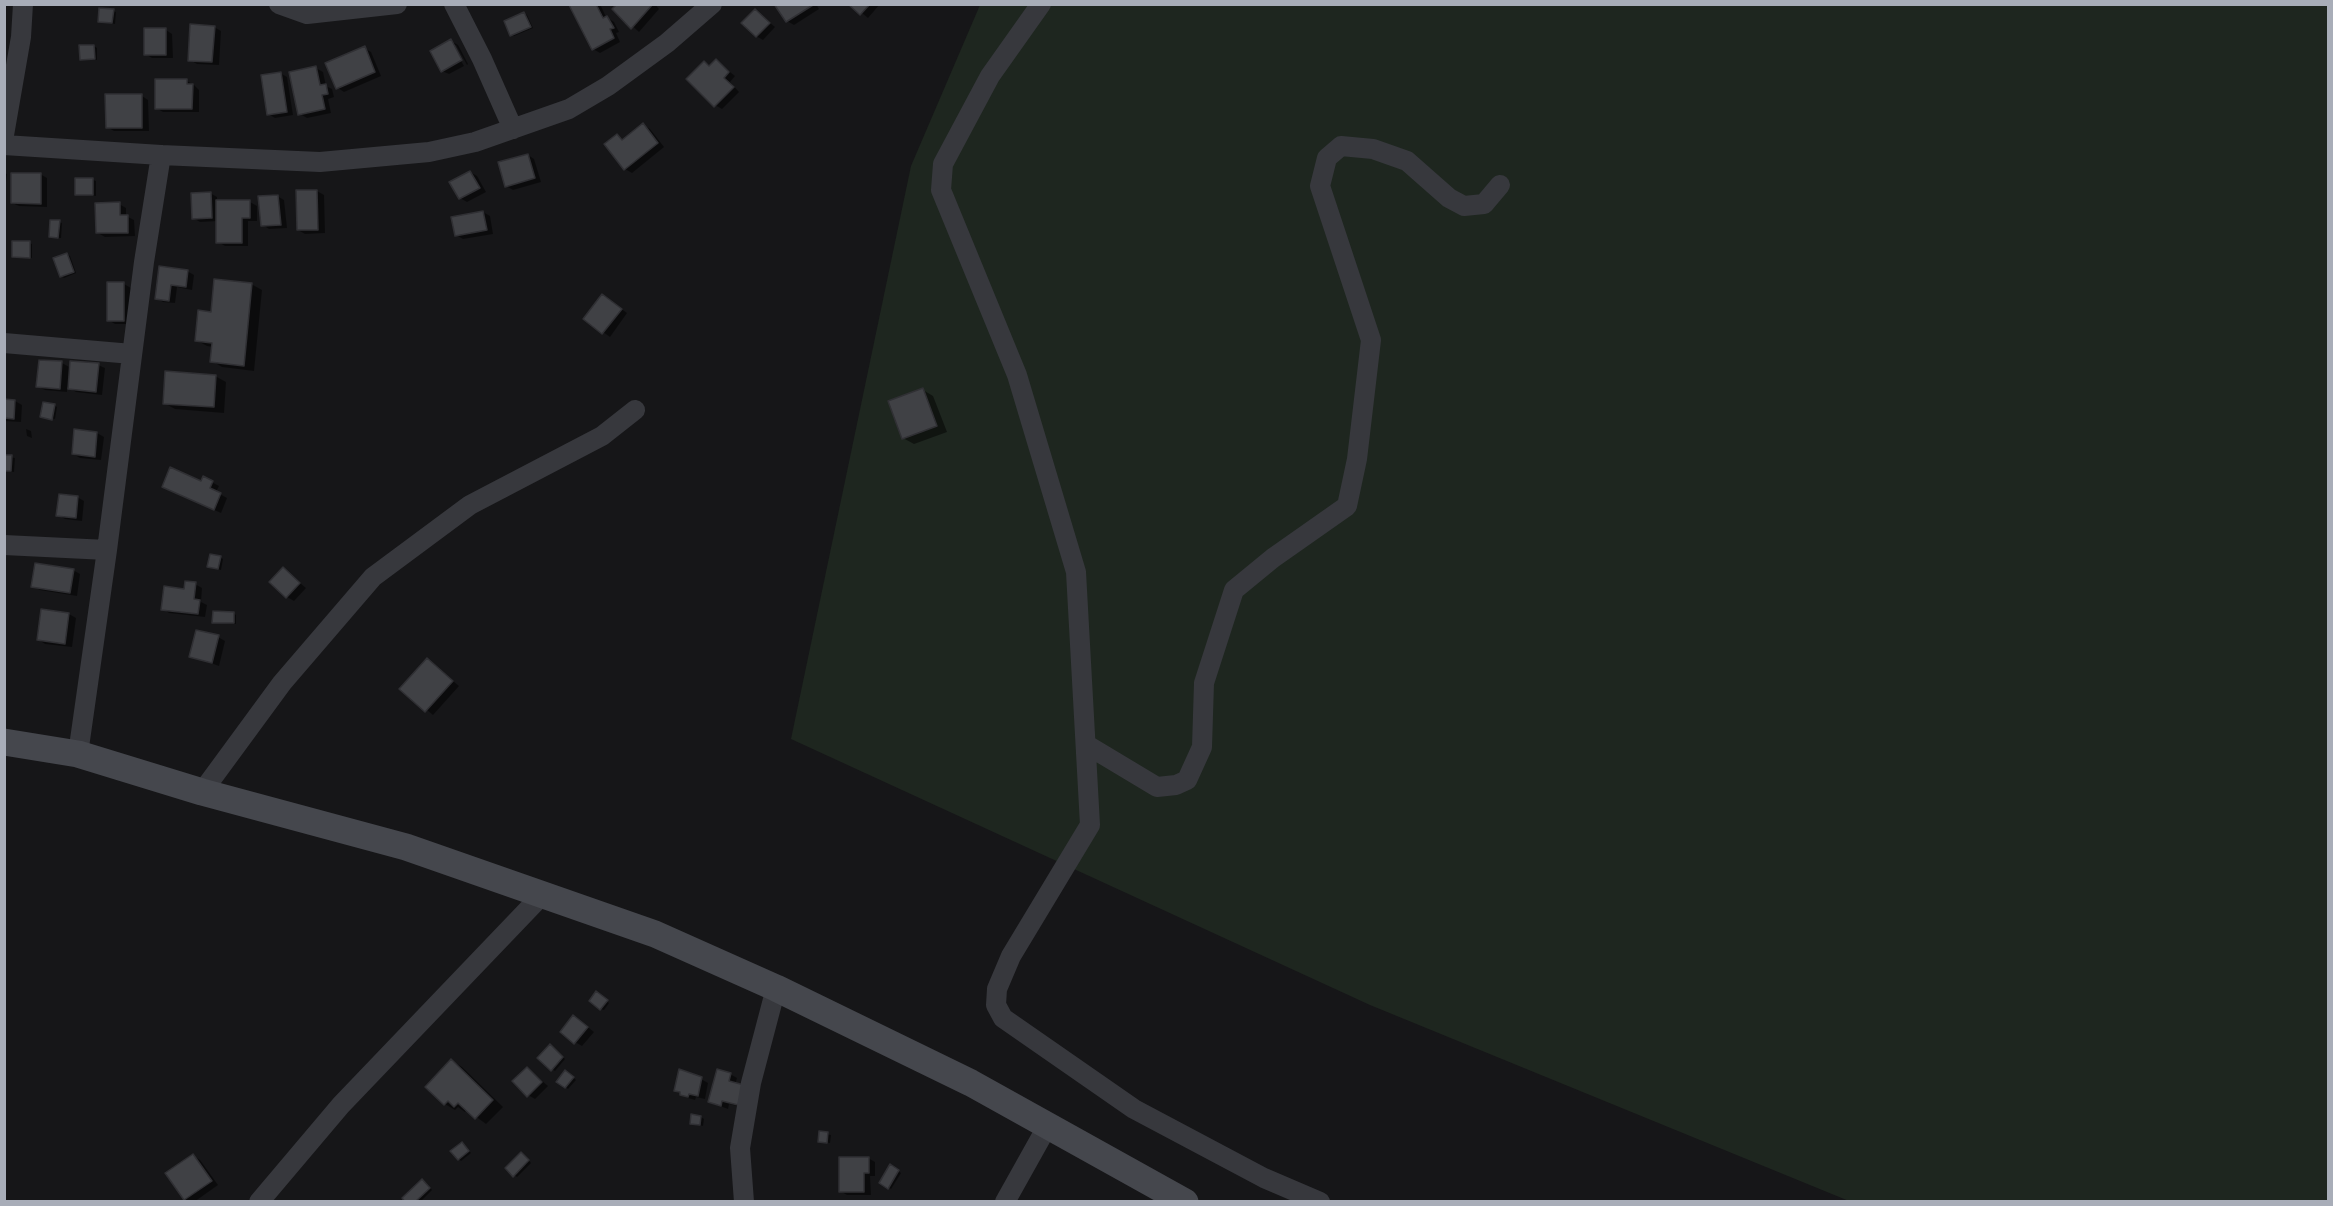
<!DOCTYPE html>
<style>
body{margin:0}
#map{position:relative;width:2333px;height:1206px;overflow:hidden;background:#161618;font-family:"Sofia Sans Condensed",sans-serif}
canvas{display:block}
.frame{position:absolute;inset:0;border:6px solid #a8adb8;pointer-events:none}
</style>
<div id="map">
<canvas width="2333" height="1206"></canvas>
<div class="frame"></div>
</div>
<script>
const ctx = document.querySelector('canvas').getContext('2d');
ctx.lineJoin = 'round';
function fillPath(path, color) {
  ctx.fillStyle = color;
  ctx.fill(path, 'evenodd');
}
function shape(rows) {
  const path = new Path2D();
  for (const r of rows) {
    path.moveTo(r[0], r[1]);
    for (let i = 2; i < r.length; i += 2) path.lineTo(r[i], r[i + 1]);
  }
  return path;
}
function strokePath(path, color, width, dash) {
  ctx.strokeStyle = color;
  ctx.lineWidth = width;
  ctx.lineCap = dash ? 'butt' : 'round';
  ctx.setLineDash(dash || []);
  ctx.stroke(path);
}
fillPath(shape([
 [980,5,2328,5,2328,1201,1849,1201,1370,1005,791,739,911,166]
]), '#1e261f');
fillPath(shape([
 [574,4,600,4,606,17,614,22,619,32,616,33,620,42,600,53,593,49,571,6],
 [619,4,655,4,659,9,639,32,614,9],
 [776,4,816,4,819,9,794,25,787,21],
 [851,4,880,4,868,18],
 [113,11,116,12,115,24,99,21],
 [756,11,775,27,763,40,756,36],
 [524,13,527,15,533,28,514,36,511,35],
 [214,27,221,31,219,65,197,64,190,60],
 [166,30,172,34,173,58,152,58,145,54],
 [451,41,458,45,468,64,467,65,456,45,452,45,464,66,449,74,442,71],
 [94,46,97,48,97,60,82,59],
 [364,48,371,52,381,76,344,92,338,88],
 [716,61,735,76,730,82,739,92,722,109,715,105,705,62,711,66],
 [316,68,323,72,326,86,332,89,334,97,328,99,331,113,307,118,300,114],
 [280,73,287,77,293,115,275,118,268,114],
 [157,80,187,81,194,85,199,90,199,112,163,112,156,108],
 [142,96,148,100,149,131,114,131,107,127],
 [643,125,650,129,664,147,632,173,625,169,617,136,624,140],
 [528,155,534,159,541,182,513,190,506,186],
 [470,172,477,176,486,192,467,202,460,198],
 [4,173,7,174,4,197],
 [40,174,47,178,47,207,19,206,12,203],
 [93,180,96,181,96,196,77,194],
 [317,191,324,195,325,233,305,234,298,230],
 [210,193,217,197,217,202,250,202,257,206,257,221,248,221,248,246,225,246,218,242,218,221,200,222,193,218],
 [277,196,284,200,287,228,269,229,263,225],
 [119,204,126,208,126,216,134,220,135,236,105,237,98,233],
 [483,212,490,216,493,234,463,239,456,235],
 [59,222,62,223,61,238,53,238,50,236],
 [29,243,32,244,32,258,13,257],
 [67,254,70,256,76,273,64,278,61,276],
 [160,267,187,271,194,275,192,290,177,287,175,303,163,302,156,298],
 [124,284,131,288,130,324,115,324,108,320],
 [251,284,262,290,254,371,222,367,212,361,213,347,207,346,196,340,212,313],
 [609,300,627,313,610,337,585,319],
 [62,363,71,368,98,365,105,368,102,395,76,392,67,387,67,392,45,390,38,387],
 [215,376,226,382,224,413,175,409,164,403],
 [923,390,933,396,947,432,914,444,903,438],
 [4,400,15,401,22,405,21,422,4,421],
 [54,405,57,407,55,419,43,416],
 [26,429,31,431,32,438,27,436],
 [97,433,104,437,101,460,80,458,73,454],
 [4,456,15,458,14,472,4,471],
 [204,478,219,486,216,492,227,498,221,513,170,490,201,483],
 [77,497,84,501,82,521,65,519,58,515],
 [220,557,223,559,221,570,212,568],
 [283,569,306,588,294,601,287,597],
 [73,570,80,574,77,596,40,590,33,586],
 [195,584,202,588,201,602,207,605,205,617,169,613,163,609],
 [233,613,236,615,236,624,214,622],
 [69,614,76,618,72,647,45,644,39,640],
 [218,637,225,641,219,666,191,656],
 [428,660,459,686,433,715,402,689],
 [599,995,609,1003,604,1010,601,1009],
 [580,1021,594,1032,582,1046,575,1042],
 [553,1048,565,1059,555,1071,552,1069],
 [452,1061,462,1067,503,1107,486,1124,467,1110,465,1112,458,1107,455,1110,445,1104],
 [527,1068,548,1086,535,1099,528,1095],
 [569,1074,576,1080,568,1089,566,1087],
 [730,1074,737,1078,735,1085,745,1108,729,1104,728,1109,709,1102],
 [701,1079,708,1083,705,1099,696,1097,695,1100,688,1098,676,1090],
 [701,1117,704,1119,703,1126,692,1123],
 [820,1133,831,1135,830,1143,819,1141],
 [462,1143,471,1153,461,1161,459,1159],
 [524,1155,531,1163,517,1177,514,1175],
 [193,1156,200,1160,218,1185,194,1202,189,1202,185,1199],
 [868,1158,875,1162,875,1176,870,1176,871,1195,847,1195,840,1191],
 [891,1166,901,1173,891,1189,881,1182],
 [425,1182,432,1190,420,1202,407,1202]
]), '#0007');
const building = shape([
 [596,4,603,18,607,16,614,28,610,29,614,38,592,50,569,5,596,4],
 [617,4,653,4,631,29,612,9,617,4],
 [774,4,813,4,813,5,786,22,774,4],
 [848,4,870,4,860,15,848,4],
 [99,8,114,9,112,23,98,22,99,8],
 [755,9,770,23,756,37,741,23,755,9],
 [524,12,531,27,510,36,504,21,524,12],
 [190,24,215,26,212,62,188,61,190,24],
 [144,28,166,28,166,55,144,55,144,28],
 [451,39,462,60,441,72,430,51,451,39],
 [79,45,94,45,95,59,80,60,79,45],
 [365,46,375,72,336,89,325,63,365,46],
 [716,59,729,72,724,78,734,87,714,107,686,79,704,61,709,66,716,59],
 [316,66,320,85,326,84,328,94,322,95,325,109,298,115,289,72,316,66],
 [281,72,287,112,267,115,261,75,281,72],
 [155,79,187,79,187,84,193,84,192,109,155,109,155,79],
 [105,94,142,94,142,128,106,128,105,94],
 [643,123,658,143,624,170,604,144,617,134,622,140,643,123],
 [528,154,535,178,505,187,498,162,528,154],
 [470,171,480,188,459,199,449,182,470,171],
 [11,173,41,173,41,204,11,203,11,173],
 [75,178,93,178,93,195,75,195,75,178],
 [296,190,317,190,318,230,297,230,296,190],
 [211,192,212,218,192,219,191,193,211,192],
 [278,195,281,225,261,226,258,196,278,195],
 [216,200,250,200,250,218,242,218,242,243,216,243,216,200],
 [120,202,120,215,128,215,128,233,96,233,95,203,120,202],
 [483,211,487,230,455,236,451,217,483,211],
 [50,220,60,220,58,238,49,237,50,220],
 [12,241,30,241,30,258,12,257,12,241],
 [67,253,74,272,60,277,53,258,67,253],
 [159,266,188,270,186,287,171,285,169,301,155,299,159,266],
 [214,279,252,283,244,366,210,362,212,343,195,341,198,310,211,312,214,279],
 [107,282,124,282,124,321,107,321,107,282],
 [602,294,622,309,602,334,583,319,602,294],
 [39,360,62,361,60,389,36,387,39,360],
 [70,361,99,363,96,392,68,389,70,361],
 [165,371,216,375,214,407,163,404,165,371],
 [923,388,937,426,902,439,888,401,923,388],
 [4,399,15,400,14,419,4,418,4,399],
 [43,402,55,404,52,420,40,417,43,402],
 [74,429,97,432,95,457,72,454,74,429],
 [4,455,12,455,11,471,4,471,4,455],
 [170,467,201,481,203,476,213,481,210,488,221,493,214,510,162,487,170,467],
 [59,494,78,496,76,518,56,516,59,494],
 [210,554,221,556,218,569,207,567,210,554],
 [35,563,74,569,70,593,31,587,35,563],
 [283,567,300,583,286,598,269,582,283,567],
 [185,581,196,582,194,599,200,600,198,614,161,610,164,586,184,589,185,581],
 [41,609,69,613,65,644,37,640,41,609],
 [213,611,234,612,234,623,212,623,213,611],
 [196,630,219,635,212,663,189,657,196,630],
 [427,658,453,681,425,712,399,689,427,658],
 [596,991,608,1000,600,1010,589,1001,596,991],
 [573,1015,588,1027,574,1044,560,1032,573,1015],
 [550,1044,563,1057,551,1071,537,1058,550,1044],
 [451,1059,493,1100,475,1119,458,1103,454,1107,448,1101,444,1105,425,1087,451,1059],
 [527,1067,542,1082,527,1097,512,1081,527,1067],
 [679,1069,702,1077,698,1096,689,1094,688,1097,680,1095,680,1092,674,1091,679,1069],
 [717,1069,731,1073,729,1081,744,1085,738,1105,722,1101,721,1106,708,1102,717,1069],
 [565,1070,574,1077,565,1088,556,1082,565,1070],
 [691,1114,701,1116,700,1125,690,1124,691,1114],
 [819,1131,828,1132,827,1143,818,1142,819,1131],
 [462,1142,469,1151,458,1160,450,1151,462,1142],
 [521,1152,529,1160,513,1177,505,1168,521,1152],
 [193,1154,212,1181,184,1200,165,1173,193,1154],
 [839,1157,869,1157,869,1173,864,1173,864,1192,839,1192,839,1157],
 [890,1164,899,1170,888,1189,879,1183,890,1164],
 [422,1179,430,1188,415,1202,405,1202,402,1198,422,1179]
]);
fillPath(building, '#404145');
strokePath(building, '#303034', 1.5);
strokePath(shape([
 [279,4,307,14,397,4],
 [454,4,482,59,513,129],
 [1041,4,990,76,943,164,941,190,1017,375,1076,572,1090,825,1011,956,997,989,996,1005,1003,1018,1134,1109,1264,1178,1320,1202],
 [4,135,21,37,23,4],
 [4,145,161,155,320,162,429,152,475,142,569,109,608,86,667,43,712,4],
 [4,343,132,354],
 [4,545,107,550],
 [1087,745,1157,787,1176,785,1187,780,1202,747,1204,683,1234,590,1273,558,1347,506,1357,459,1371,340,1320,186,1327,158,1341,146,1373,149,1407,161,1449,198,1464,206,1484,204,1500,185],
 [78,754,107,550,144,262,161,155],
 [202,792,282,683,373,577,470,505,602,436,635,410],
 [259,1202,341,1105,543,894],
 [744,1202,740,1148,751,1083,776,988],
 [1005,1202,1048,1125]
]), '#37383d', 20);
strokePath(shape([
 [4,742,78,754,202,792,406,847,655,934,776,988,971,1083,1185,1202]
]), '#45474d', 27);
</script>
